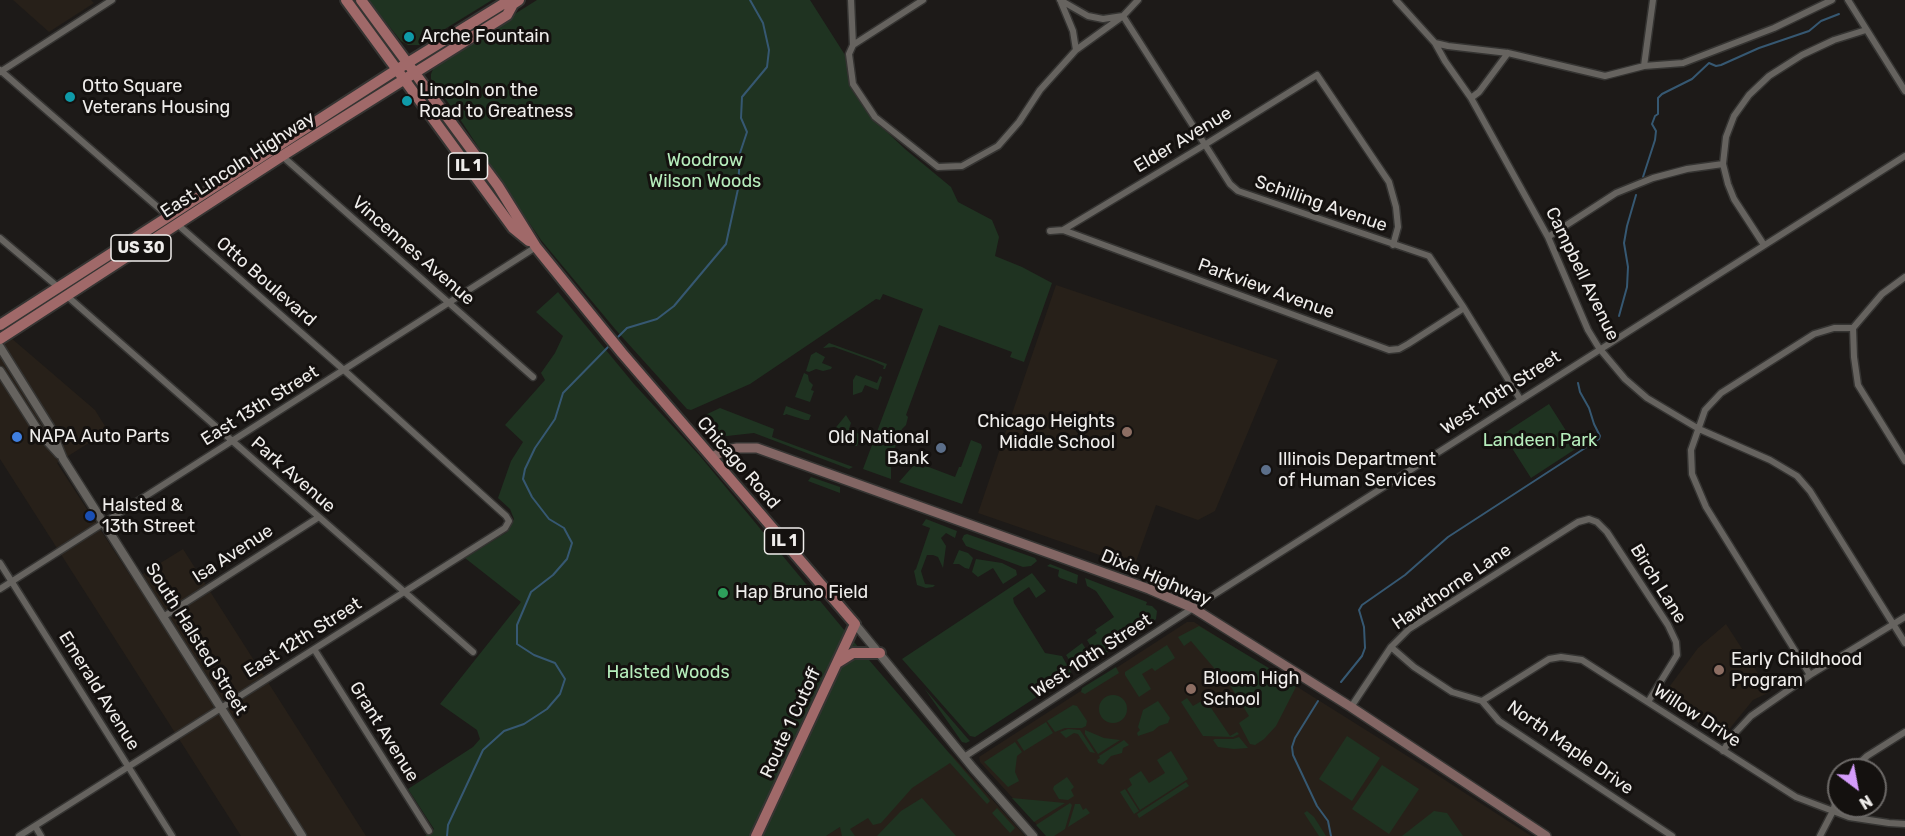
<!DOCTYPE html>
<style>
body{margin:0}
#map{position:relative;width:1905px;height:836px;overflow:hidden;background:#1d1a18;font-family:Rubik,sans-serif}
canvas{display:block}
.north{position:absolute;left:1827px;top:758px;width:60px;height:60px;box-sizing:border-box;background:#14110f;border:2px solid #6c6967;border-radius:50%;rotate:148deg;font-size:16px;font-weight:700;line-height:24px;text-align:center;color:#efedeb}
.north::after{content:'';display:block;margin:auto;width:21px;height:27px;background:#d49cfb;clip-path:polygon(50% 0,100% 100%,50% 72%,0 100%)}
</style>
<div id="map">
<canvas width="1905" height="836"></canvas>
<div class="north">N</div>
</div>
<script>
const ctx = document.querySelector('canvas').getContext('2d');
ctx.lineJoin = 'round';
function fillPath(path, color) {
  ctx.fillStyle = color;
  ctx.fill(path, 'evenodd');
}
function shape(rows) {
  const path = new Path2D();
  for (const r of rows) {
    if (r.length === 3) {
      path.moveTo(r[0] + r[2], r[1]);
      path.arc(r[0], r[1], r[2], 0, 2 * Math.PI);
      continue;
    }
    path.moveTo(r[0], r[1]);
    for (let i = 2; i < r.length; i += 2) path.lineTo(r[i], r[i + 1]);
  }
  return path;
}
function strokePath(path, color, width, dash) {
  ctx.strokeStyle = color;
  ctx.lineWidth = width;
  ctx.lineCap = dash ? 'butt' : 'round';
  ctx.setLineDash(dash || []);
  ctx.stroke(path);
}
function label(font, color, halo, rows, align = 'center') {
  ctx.font = font + ' Rubik,sans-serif';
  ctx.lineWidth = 6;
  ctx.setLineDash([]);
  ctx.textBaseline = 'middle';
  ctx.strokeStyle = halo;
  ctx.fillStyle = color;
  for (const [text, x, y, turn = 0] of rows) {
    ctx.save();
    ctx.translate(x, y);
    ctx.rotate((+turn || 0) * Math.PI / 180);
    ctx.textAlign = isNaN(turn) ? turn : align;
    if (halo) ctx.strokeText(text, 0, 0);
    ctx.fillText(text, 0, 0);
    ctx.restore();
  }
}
fillPath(shape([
 [13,0,91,0,94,3,49,32],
 [1056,285,1278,360,1215,511,1198,520,1156,505,1134,567,978,513],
 [10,337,95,410,108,431,57,463,133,580,183,549,366,836,241,836,0,459,0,343],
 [1187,622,1194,622,1428,769,1531,836,1047,836,980,762,979,757],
 [1726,624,1770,692,1753,700,1722,738,1661,698,1698,648],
 [951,754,1025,836,826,836]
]), '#272019');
fillPath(shape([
 [368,0,492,0,419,45,408,45,401,41],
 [537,0,810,0,845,55,850,82,869,115,905,149,951,187,958,202,992,220,999,237,995,256,1022,267,1052,283,1024,362,1010,357,1012,352,939,325,906,415,908,417,906,425,902,429,891,458,891,479,863,469,923,309,883,294,880,300,876,299,750,384,691,410,687,409,615,329,541,240,497,176,458,116,431,79,431,74,435,64],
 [558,292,634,384,700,456,869,660,987,797,990,801,987,804,950,763,912,788,881,823,873,825,868,818,850,829,855,836,842,836,840,827,826,836,425,836,434,829,408,789,473,747,480,739,477,730,440,704,521,602,465,558,507,532,514,519,510,509,498,498,511,461,523,442,505,425,545,380,541,373,555,353,563,336,536,312],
 [829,343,887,364,885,369,883,369,884,366,873,361,834,347,823,348],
 [816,352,825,357,822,363,832,367,831,369,823,371,816,369,809,372,806,371,811,355],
 [804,373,808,375,809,381,813,385,811,390,814,391,810,402,795,397],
 [856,375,877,383,880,376,882,377,878,390,865,385,862,392,853,395,853,380],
 [1549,404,1577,448,1531,478,1503,434],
 [786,406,811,415,809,420,805,420,786,414,785,415,783,415],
 [720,408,774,429,772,437,853,467,849,469,754,433,727,436,718,435,711,423,703,416],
 [846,415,851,423,849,429,861,435,857,446,855,446,857,439,833,431],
 [971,440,981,444,982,447,962,504,899,482,914,465,923,468,926,466,955,477,959,467,961,467],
 [811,477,840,487,840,493,808,481],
 [926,519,957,531,955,538,946,533,941,538,946,546,943,568,938,557,933,555,927,555,921,571,925,584,935,585,933,587,926,588,917,585,914,571,916,569,930,528,922,525],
 [967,534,1035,558,1037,561,1031,566,1023,567,966,546,962,539,964,535],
 [959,550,968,553,973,558,969,569,965,568,959,564,953,564],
 [976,559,1002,563,1016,570,1017,575,1003,584,993,568,978,577,972,572],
 [1050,564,1078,575,1077,584,1060,578,1058,576,1059,570,1047,566],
 [1032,573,1046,591,1036,598,1029,587,1013,598,1014,603,1045,653,1062,656,1072,674,975,737,970,736,902,659],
 [1085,578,1147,602,1146,605,1152,606,1157,611,1156,619,1151,624,1098,658,1087,640,1097,633,1095,630,1114,617,1096,591,1087,586],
 [1199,626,1297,685,1276,726,1264,739,1255,745,1250,744,1239,723,1249,716,1223,674,1220,675,1191,641,1184,646,1178,637],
 [1082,643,1094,661,1077,672,1066,655],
 [1167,645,1175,658,1155,671,1152,668,1142,674,1151,689,1139,697,1125,675,1125,672],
 [1116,667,1119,673,1085,694,1081,692,1082,688],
 [924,688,968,739,970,741,966,743,962,742],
 [1113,709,14],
 [1187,698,1193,706,1205,699,1230,736,1237,732,1239,734,1233,737,1203,736,1181,702],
 [1158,701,1170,718,1168,723,1159,726,1153,731,1138,736,1137,733,1140,730,1138,727,1143,710],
 [1073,705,1077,706,1087,721,1086,726,1082,728,1065,728,1055,732,1047,721],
 [1046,722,1053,733,1024,751,1017,740],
 [1068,729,1080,730,1095,753,1090,752,1078,734,1074,733,1066,738,1060,732],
 [1085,730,1104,738,1120,740,1098,754,1085,734],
 [1347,736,1380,758,1352,801,1319,779],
 [1239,737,1248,748,1234,749,1218,747,1213,740,1215,739,1233,739],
 [1124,740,1129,745,1123,748,1122,753,1111,756,1103,765,1098,763,1097,760,1100,758,1099,756],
 [1015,742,1022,752,1017,756,1015,772,1019,781,1008,787,984,762],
 [1171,751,1188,779,1140,810,1127,789,1132,785,1129,779,1141,771,1149,783,1165,773,1157,760],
 [1382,765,1419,789,1389,834,1352,809],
 [1067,777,1074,787,1071,790,1074,796,1068,800,1059,799,1053,789,1054,786],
 [1186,782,1189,786,1139,818,1137,814],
 [1125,789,1139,811,1134,814,1120,792],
 [922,798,956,836,877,836,901,811],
 [1012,798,1065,803,1034,822],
 [1070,803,1072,805,1065,829,1054,836,1046,836,1036,825],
 [1075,804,1080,804,1083,810,1086,808,1090,813,1068,827],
 [997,808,1015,828,1010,833,992,813],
 [1307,811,1314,817,1326,836,1319,836,1304,813],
 [1434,811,1447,813,1463,836,1402,836]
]), '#1f3321');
strokePath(shape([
 [1643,177,1655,140,1656,131,1652,124,1655,116,1658,114,1658,98,1662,94,1692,79,1709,63,1716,66,1721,65,1759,48,1809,31,1821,21,1839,14],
 [1619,316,1627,287,1628,267,1624,243,1627,226,1636,195],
 [615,340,627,328,657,319,674,306,726,244,738,189,740,153,747,132,741,118,742,97,767,67,769,50,763,23,750,0],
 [1341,682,1362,656,1365,648,1364,627,1359,610,1362,605,1405,575,1448,537,1599,439,1600,436,1594,424,1589,408,1580,392,1578,383],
 [1318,701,1295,738,1292,747,1293,755,1317,806,1328,821,1331,836],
 [447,836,448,825,483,750,504,731,524,724,547,709,560,694,565,679,555,663,534,655,517,644,517,625,531,592,553,575,567,559,572,543,564,528,549,519,532,497,523,479,525,469,535,448,555,419,563,393,611,344]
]), '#365872', 2);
const minor = shape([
 [851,0,853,45,849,54,853,84,875,117,938,167,962,166,998,146,1019,122,1040,90,1076,50,1123,16,1138,0],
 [1060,0,1088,16,1103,19,1123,16,1230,184,1238,191,1429,256,1464,308,1520,399],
 [1396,0,1435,43,1445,61,1471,98,1548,237,1588,330,1599,348,1625,379,1647,398,1699,429,1770,460,1797,476,1810,491,1905,643],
 [1848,0,1905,91],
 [1061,2,1073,31,1076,50],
 [1435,43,1448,46,1508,53,1605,76,1644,66,1683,63,1774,28,1832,0],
 [853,45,923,0],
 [1644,66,1653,0],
 [0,70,169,217],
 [0,72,112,0],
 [1471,98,1479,92,1508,53],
 [281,155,533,377],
 [1063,230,1206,144,1317,75,1389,182,1396,207,1398,227,1393,245],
 [1050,231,1063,230,1389,350,1399,349,1408,344,1464,308],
 [1548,237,1616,193,1653,178,1687,169,1723,164],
 [0,238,58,287],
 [1764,245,1734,199,1728,184,1723,164,1726,137,1734,116,1749,95,1769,76,1802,55,1834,40,1866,30],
 [67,296,473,652],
 [1853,328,1854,357,1858,385,1905,461],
 [0,563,172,836],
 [0,589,536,247],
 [163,617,319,517],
 [1391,647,1414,667,1452,692,1482,701,1499,721,1672,836],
 [314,649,429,831],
 [1810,675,1706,507,1692,474,1691,450,1705,410,1721,393,1814,334,1834,328,1853,328,1882,294,1905,277],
 [1482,701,1549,659,1561,657,1582,660,1796,797,1849,817,1889,823,1905,824],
 [1351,707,1391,647,1409,629,1578,522,1589,519,1597,522,1607,532,1668,625,1676,642,1677,655,1648,702],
 [1723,751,1734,734,1751,716,1810,675,1905,617],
 [964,757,1193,608,1905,156],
 [1852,770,1867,756,1905,732],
 [35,826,41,836],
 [19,836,505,528,509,521,506,516,345,371,177,224],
 [1820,836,1833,811,1839,790]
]);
const tertiary = shape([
 [0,347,50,427,63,459,302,836],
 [0,371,39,432,59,454],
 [855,624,973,768,1033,836]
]);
const secondary = shape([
 [712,457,726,450,737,448,757,448,1149,589,1193,608,1351,707,1546,836]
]);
const primary = shape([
 [346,0,513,228,529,241],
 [361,0,498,186,536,247,622,353,855,624,756,836],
 [0,325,393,72,503,4,513,4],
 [0,339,282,156,507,15,513,4,519,0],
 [837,663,853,653,880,653]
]);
strokePath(minor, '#353432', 9);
strokePath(tertiary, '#353432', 11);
strokePath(secondary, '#353432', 12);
strokePath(primary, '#353432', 14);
strokePath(minor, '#66635f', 6);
strokePath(tertiary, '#66635f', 8);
strokePath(secondary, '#836664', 9);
strokePath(primary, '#a06969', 10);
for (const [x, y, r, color] of [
 [409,37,6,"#0f9aa8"],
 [70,97,6,"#0f9aa8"],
 [407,101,6,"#0f9aa8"],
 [1127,432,6,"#8d6e63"],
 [17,437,6,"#3f7fe0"],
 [941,448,6,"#5c6f8a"],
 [1266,470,6,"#5c6f8a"],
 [90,516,6,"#1a4fb4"],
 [723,593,6,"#2e9e5b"],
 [1719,670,6,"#8d6e63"],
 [1191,689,6,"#8d6e63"]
]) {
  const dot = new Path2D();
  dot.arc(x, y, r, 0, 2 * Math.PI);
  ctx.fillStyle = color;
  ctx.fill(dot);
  strokePath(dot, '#14110f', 2);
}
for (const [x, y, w] of [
 [468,166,39],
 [141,248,60],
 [784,541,39]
]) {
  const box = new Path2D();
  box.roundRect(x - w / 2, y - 13, w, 26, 4.5);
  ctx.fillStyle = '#14110f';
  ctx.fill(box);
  strokePath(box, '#efedeb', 1.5);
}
label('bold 16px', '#efedeb', null, [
 ["IL 1",468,166],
 ["US 30",141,248],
 ["IL 1",784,541]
]);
label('18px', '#efedeb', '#14110f', [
 ["Arche Fountain",421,37],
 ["Otto Square",82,87],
 ["Veterans Housing",82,108],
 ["Lincoln on the",419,91],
 ["Road to Greatness",419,112],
 ["Chicago Heights",1115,422,"right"],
 ["Middle School",1115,443,"right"],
 ["NAPA Auto Parts",29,437],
 ["Old National",929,438,"right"],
 ["Bank",929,459,"right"],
 ["Illinois Department",1278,460],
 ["of Human Services",1278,481],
 ["Halsted &",102,506],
 ["13th Street",102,527],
 ["Hap Bruno Field",735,593],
 ["Early Childhood",1731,660],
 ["Program",1731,681],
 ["Bloom High",1203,679],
 ["School",1203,700]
], 'left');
label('18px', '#efedeb', '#14110f', [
 ["Elder Avenue",1183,140,-31],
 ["East Lincoln Highway",238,165,-33],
 ["Schilling Avenue",1321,204,19],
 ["Vincennes Avenue",413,251,41],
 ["Campbell Avenue",1582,274,64],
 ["Otto Boulevard",266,282,41],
 ["Parkview Avenue",1266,289,20],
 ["West 10th Street",1501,393,-33],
 ["East 13th Street",260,406,-32],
 ["Chicago Road",738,463,49],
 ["Park Avenue",293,475,41],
 ["Isa Avenue",233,554,-33],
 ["Dixie Highway",1156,578,23],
 ["Birch Lane",1658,584,58],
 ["Hawthorne Lane",1452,587,-34],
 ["East 12th Street",303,638,-32],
 ["South Halsted Street",196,639,58],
 ["West 10th Street",1092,656,-33],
 ["Emerald Avenue",99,691,58],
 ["Willow Drive",1697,716,33],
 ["Route 1 Cutoff",791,723,-65],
 ["Grant Avenue",384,732,58],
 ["North Maple Drive",1570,748,35]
]);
label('18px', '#b6edbc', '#14110f', [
 ["Woodrow",705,161],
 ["Wilson Woods",705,182],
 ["Landeen Park",1540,441],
 ["Halsted Woods",668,673]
]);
</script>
